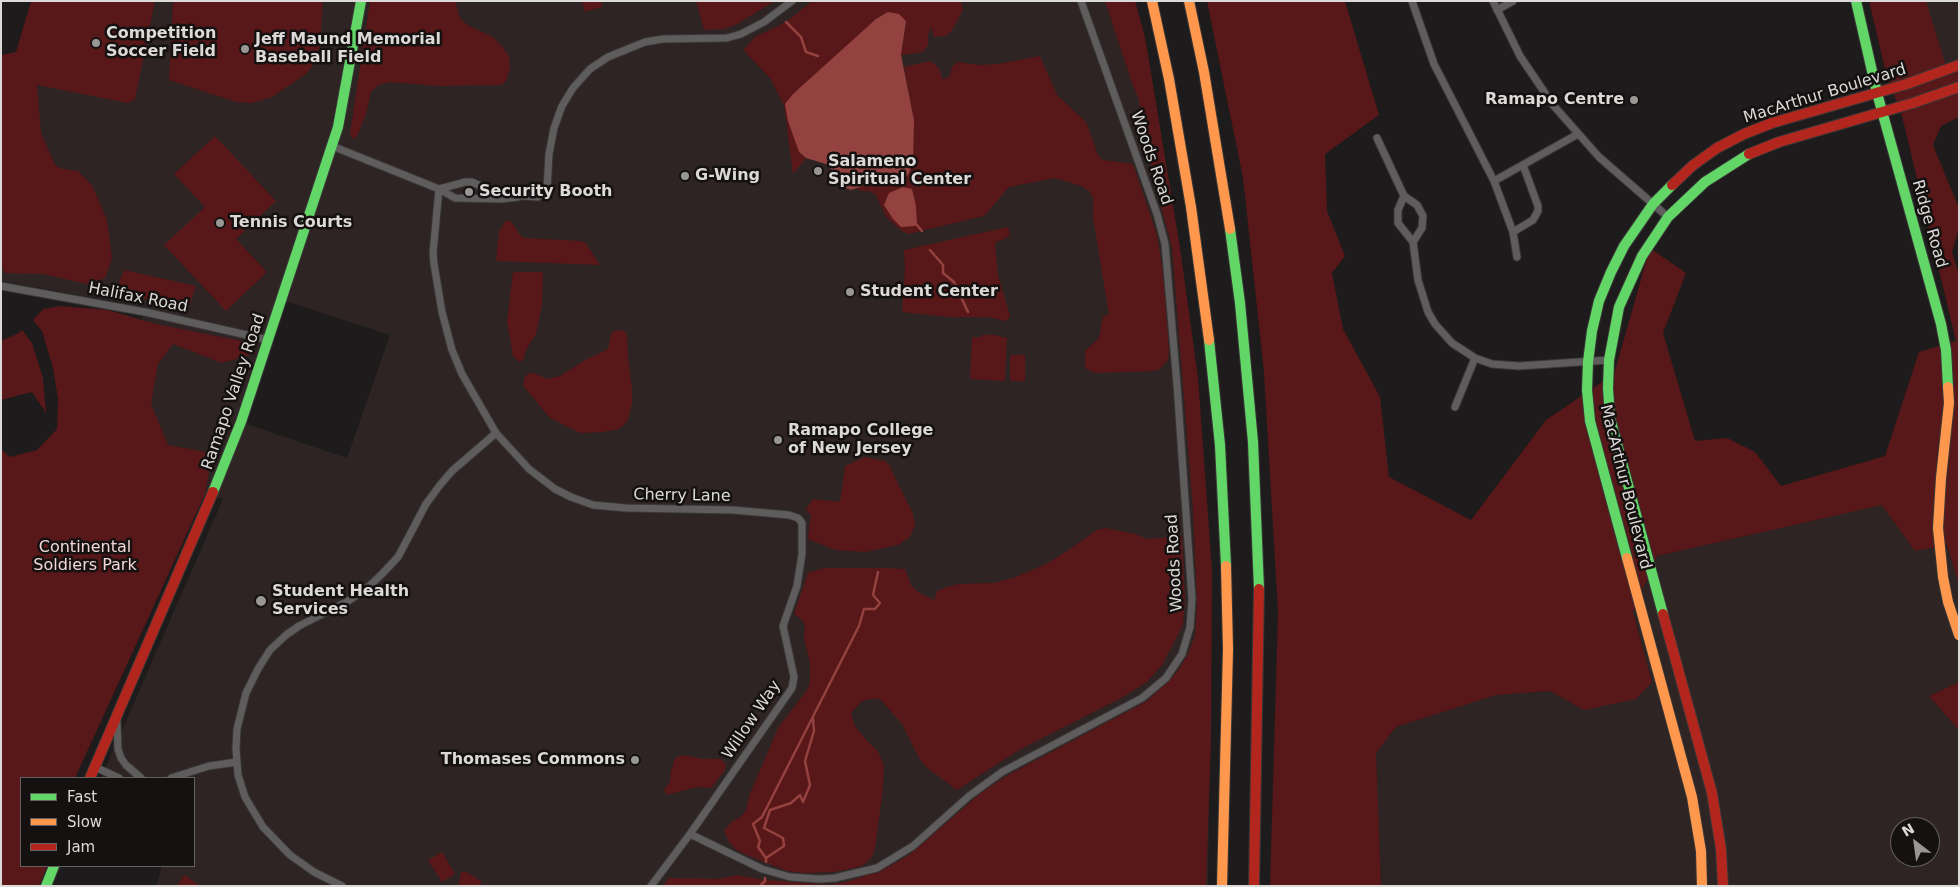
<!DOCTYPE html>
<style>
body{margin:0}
#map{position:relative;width:1960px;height:887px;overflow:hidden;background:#1d1b1b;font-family:"DejaVu Sans",sans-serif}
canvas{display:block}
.frame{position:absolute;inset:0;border:2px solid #dcd9d9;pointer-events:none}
.legend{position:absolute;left:20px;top:777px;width:175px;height:90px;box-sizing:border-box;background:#151111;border:1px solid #656161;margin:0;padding:6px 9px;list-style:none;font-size:15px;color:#dcd9d9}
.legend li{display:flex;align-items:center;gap:10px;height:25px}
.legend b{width:25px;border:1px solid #656161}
.north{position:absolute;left:1890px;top:817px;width:50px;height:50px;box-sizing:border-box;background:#151111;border:1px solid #656161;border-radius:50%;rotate:330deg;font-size:14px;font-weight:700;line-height:20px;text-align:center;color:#dcd9d9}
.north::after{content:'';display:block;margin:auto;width:18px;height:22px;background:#999696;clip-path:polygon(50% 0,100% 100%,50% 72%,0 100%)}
</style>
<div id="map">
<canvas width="1960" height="887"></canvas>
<div class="frame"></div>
<ul class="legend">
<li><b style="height:6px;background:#63d668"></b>Fast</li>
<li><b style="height:6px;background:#ff974d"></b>Slow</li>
<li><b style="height:6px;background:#b3261e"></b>Jam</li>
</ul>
<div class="north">N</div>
</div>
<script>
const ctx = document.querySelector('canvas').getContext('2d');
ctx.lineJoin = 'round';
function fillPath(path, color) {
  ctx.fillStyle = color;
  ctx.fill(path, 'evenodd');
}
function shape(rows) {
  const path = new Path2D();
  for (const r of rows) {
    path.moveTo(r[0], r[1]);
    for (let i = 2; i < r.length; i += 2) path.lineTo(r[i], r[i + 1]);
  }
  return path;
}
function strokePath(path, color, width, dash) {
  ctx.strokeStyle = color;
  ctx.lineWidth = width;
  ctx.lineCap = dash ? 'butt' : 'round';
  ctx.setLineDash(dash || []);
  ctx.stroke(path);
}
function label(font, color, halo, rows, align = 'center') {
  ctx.font = font + ' "DejaVu Sans",sans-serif';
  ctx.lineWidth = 5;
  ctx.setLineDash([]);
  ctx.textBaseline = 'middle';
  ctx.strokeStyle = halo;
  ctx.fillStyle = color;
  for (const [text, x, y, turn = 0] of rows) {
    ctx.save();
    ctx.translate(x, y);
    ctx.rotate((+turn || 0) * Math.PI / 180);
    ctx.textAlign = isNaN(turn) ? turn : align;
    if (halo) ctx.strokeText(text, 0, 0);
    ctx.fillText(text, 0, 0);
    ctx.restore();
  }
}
fillPath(shape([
 [50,1,1135,1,1145,38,1180,248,1198,378,1212,571,1208,886,156,886,162,866,194,866,194,778,101,778,223,499,98,475,145,307,1,281,1,230],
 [282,300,390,335,347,458,241,422],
 [1918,1,1959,1,1959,79,1938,87],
 [1883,504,1915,551,1947,545,1959,585,1959,682,1929,696,1959,730,1959,886,1381,886,1375,753,1396,727,1496,695,1550,691,1584,710,1652,682,1633,612,1657,556],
 [1900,827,1930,827,1930,857,1900,857]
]), '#2d2423');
fillPath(shape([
 [31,1,155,1,135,99,128,103,37,85,41,133,55,165,62,169,78,171,92,185,107,220,112,258,105,278,87,284,43,274,4,273,1,262,1,55,16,52],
 [173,1,323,1,320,45,314,63,306,74,272,97,252,103,236,102,169,80],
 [370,1,455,1,460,18,467,25,493,37,503,47,509,57,510,69,506,81,502,85,491,85,440,86,390,82,378,85,371,92,366,114,357,136,355,139,352,137,350,134],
 [582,1,601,1,602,7,585,12],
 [696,1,775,1,737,24,725,29,704,30],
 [812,1,961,1,963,10,951,32,945,36,934,37,931,27,928,35,928,45,923,52,901,55,906,22,799,152,806,158,793,174,784,105,770,78,746,53,744,49,755,37,786,22],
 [1105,1,1135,1,1145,37,1180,248,1198,378,1212,571,1211,741,1206,886,663,886,669,878,718,879,737,875,759,879,827,885,846,882,883,870,909,855,982,792,1008,775,1147,701,1170,680,1179,669,1188,654,1195,635,1197,602,1193,509,1172,247,1155,185,1138,97,1133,86],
 [1207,1,1345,1,1379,115,1325,154,1327,211,1345,256,1332,273,1343,329,1380,397,1389,477,1471,520,1546,420,1614,374,1650,248,1686,273,1663,333,1695,441,1727,438,1755,452,1781,486,1885,456,1919,352,1956,341,1902,116,1886,73,1869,1,1926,1,1945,63,1959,65,1959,117,1941,126,1933,145,1959,208,1959,228,1952,252,1959,275,1959,585,1947,545,1915,551,1882,505,1657,556,1633,612,1652,682,1636,699,1584,710,1550,691,1496,695,1396,727,1376,753,1381,886,1270,886,1278,612,1264,372,1243,178],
 [1040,56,1057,95,1086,122,1098,155,1103,160,1133,164,1157,235,1163,273,1169,351,1168,360,1160,369,1154,371,1095,373,1085,368,1085,351,1099,338,1103,316,1109,315,1093,217,1093,198,1089,191,1081,186,1055,178,1009,187,984,216,908,234,902,231,886,217,876,195,870,191,861,191,856,188,895,176,903,179,914,120,904,67,929,61,935,64,940,70,942,79,949,77,952,67,957,62,980,65,998,64],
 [215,136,276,201,236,239,267,272,226,311,164,245,205,207,174,174],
 [506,220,512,222,519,234,524,238,580,241,586,243,600,265,496,261,499,232],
 [1008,227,1010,236,995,243,998,275,1010,316,1008,319,1005,321,989,317,949,317,902,312,905,269,904,250],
 [124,270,196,286,188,309,115,292],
 [513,272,543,272,542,305,536,334,527,348,523,360,519,362,513,356,507,322],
 [61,306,108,310,156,324,247,342,256,353,222,363,173,344,158,364,151,404,168,445,212,453,205,494,75,778,21,778,21,866,47,866,39,886,1,886,1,449,10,457,37,450,57,429,58,399,53,368,42,331,33,320,43,309],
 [22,330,32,343,43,378,46,413,32,392,1,400,1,341,19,333],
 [619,330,624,331,627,334,628,357,632,389,632,403,628,420,623,426,619,429,602,432,580,433,550,418,525,388,523,383,525,377,528,374,534,373,547,379,560,376,585,360,608,349,611,335,614,331],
 [982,335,995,335,1007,338,1005,381,970,379,972,337,982,337],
 [1010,355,1025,355,1025,381,1010,381],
 [864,457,885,461,889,465,913,514,915,526,909,538,898,545,865,552,836,550,810,540,808,537,811,515,806,509,813,499,840,502,845,466],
 [1105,528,1136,534,1146,539,1182,536,1185,598,1183,625,1162,665,1147,682,1121,698,1019,750,957,790,926,767,919,758,902,724,888,708,880,699,869,699,861,702,851,713,855,726,868,742,877,750,884,765,883,788,875,849,872,857,866,863,860,867,834,872,805,873,787,871,747,855,736,850,729,842,724,831,732,821,741,817,746,810,749,796,778,728,807,690,810,681,810,663,804,639,805,626,802,620,794,614,808,573,823,568,886,568,905,569,911,585,918,592,934,600,937,591,947,587,959,584,993,583,1013,578,1044,565,1064,553,1097,530],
 [1959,682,1959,730,1929,696],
 [684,755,703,759,721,759,726,765,725,770,711,788,697,787,667,795,664,790,670,782,671,771,675,758],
 [442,852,455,874,442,882,428,860],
 [464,871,478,879,481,881,481,886,458,886,461,873],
 [184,875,201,886,177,886]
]), '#581718');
fillPath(shape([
 [888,12,899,14,906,21,901,55,914,120,913,164,908,175,903,179,895,176,851,190,843,187,837,175,826,164,806,158,799,152,788,121,785,104,793,94,876,19],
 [903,187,912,189,916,206,917,224,915,226,901,227,893,219,884,205,889,193]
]), '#94423f');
strokePath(shape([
 [786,22,801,37,806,52,818,56],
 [916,224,922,231],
 [930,250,943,265,943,273,954,282,968,312],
 [766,858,784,846,783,838,764,828,770,810,791,803,800,795,803,802,810,785,805,761,814,731,813,718],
 [766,862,766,858,758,847,760,841,753,824,762,817,859,626,864,609,875,609,880,603,873,595,878,572],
 [760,886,765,881,765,878]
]), '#94423f', 2.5);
const street = shape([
 [1412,1,1434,64,1494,181,1513,232,1517,257],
 [1493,1,1520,56,1553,105,1599,157,1668,217],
 [1497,10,1513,1],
 [1377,138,1404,196,1417,205,1423,216,1422,228,1413,242,1418,280,1428,312,1435,324,1452,343,1475,358,1492,364,1519,366,1609,360],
 [332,146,439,189,455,198,501,199,518,197],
 [1494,181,1578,134],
 [439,189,433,253,434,264,442,312,452,350,462,374,496,433,529,469,555,489,571,497,593,505,626,508,733,510,789,515,798,518,802,523,802,554,797,586,783,626,794,677,792,688,690,834,651,886],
 [439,189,465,182,472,182,491,191,522,196,538,197,543,194,547,189,549,154,554,128,562,106,573,88,590,69,608,57,645,42,663,39,727,38,741,34,764,22,792,1],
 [1404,196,1398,210,1398,223,1413,242],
 [1513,232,1533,220,1538,211,1538,206,1523,165],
 [1,286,145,312,269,340],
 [1455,407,1475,358],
 [117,720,118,749,121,758,126,765,141,778],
 [95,767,119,778],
 [171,778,209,766,237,762],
 [690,834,762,869,790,877,819,879,835,878,877,868,913,846,969,796,1002,772,1142,698,1166,678,1182,654,1190,627,1192,599,1177,385,1165,244,1157,214,1081,1],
 [342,886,314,872,290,855,263,827,245,797,238,775,236,749,237,729,246,693,258,669,270,650,286,635,299,626,348,601,365,590,382,574,398,557,426,504,440,485,452,471,496,433]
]);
const fast = shape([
 [1856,1,1877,93,1941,324,1946,350,1948,387],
 [1230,229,1240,303,1253,442,1259,589],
 [1209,340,1220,445,1226,566],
 [213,492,241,422,338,127,361,1],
 [1627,558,1590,421,1587,390,1588,362,1592,331,1599,301,1611,272,1624,246,1653,204,1672,185],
 [1663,614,1610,418,1608,388,1609,360,1619,307,1642,256,1668,217,1705,182,1749,154],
 [46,886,54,866]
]);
const slow = shape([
 [1152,1,1169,79,1191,207,1209,340],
 [1189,1,1204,72,1230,229],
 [1948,387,1949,403,1941,478,1938,528,1943,577,1948,602,1959,635],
 [1627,558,1692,797,1701,851,1702,886],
 [1222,886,1228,649,1226,566]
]);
const jam = shape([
 [1749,154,1779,142,1913,103,1959,87],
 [1672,185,1692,166,1717,148,1744,134,1772,123,1907,84,1959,65],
 [1663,614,1712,793,1721,849,1723,886],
 [90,778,213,492],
 [1254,886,1259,589]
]);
strokePath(street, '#3a3737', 9);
strokePath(fast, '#3a3737', 12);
strokePath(slow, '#3a3737', 12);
strokePath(jam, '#3a3737', 12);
strokePath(street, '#5e5c5c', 7);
strokePath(fast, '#63d668', 10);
strokePath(slow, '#ff974d', 10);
strokePath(jam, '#b3261e', 10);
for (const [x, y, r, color] of [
 [96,43,5,"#999696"],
 [245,49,5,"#999696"],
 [1634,100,5,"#999696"],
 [818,171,5,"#999696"],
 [685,176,5,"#999696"],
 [469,192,5,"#999696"],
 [220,223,5,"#999696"],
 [850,292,5,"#999696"],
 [778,440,5,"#999696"],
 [261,601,6,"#999696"],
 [635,760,5,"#999696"]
]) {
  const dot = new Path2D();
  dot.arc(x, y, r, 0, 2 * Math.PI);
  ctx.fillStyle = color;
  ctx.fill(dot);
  strokePath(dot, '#151111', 2);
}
label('bold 16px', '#dcd9d9', '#151111', [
 ["Competition",106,34],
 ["Soccer Field",106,52],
 ["Jeff Maund Memorial",255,40],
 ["Baseball Field",255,58],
 ["Ramapo Centre",1624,100,"right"],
 ["Salameno",828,162],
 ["Spiritual Center",828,180],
 ["G-Wing",695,176],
 ["Security Booth",479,192],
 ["Tennis Courts",230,223],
 ["Student Center",860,292],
 ["Ramapo College",788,431],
 ["of New Jersey",788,449],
 ["Student Health",272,592],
 ["Services",272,610],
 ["Thomases Commons",625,760,"right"]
], 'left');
label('16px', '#dcd9d9', '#151111', [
 ["MacArthur Boulevard",1825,94,-17],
 ["Woods Road",1151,158,71],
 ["Ridge Road",1929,224,74],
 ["Halifax Road",138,298,11],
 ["Ramapo Valley Road",234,392,-71],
 ["MacArthur Boulevard",1625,487,76],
 ["Cherry Lane",682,496,1],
 ["Woods Road",1175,563,-93],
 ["Willow Way",752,720,-56]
]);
label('16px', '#f2d7d4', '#151111', [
 ["Continental",85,548],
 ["Soldiers Park",85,566]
]);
</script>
